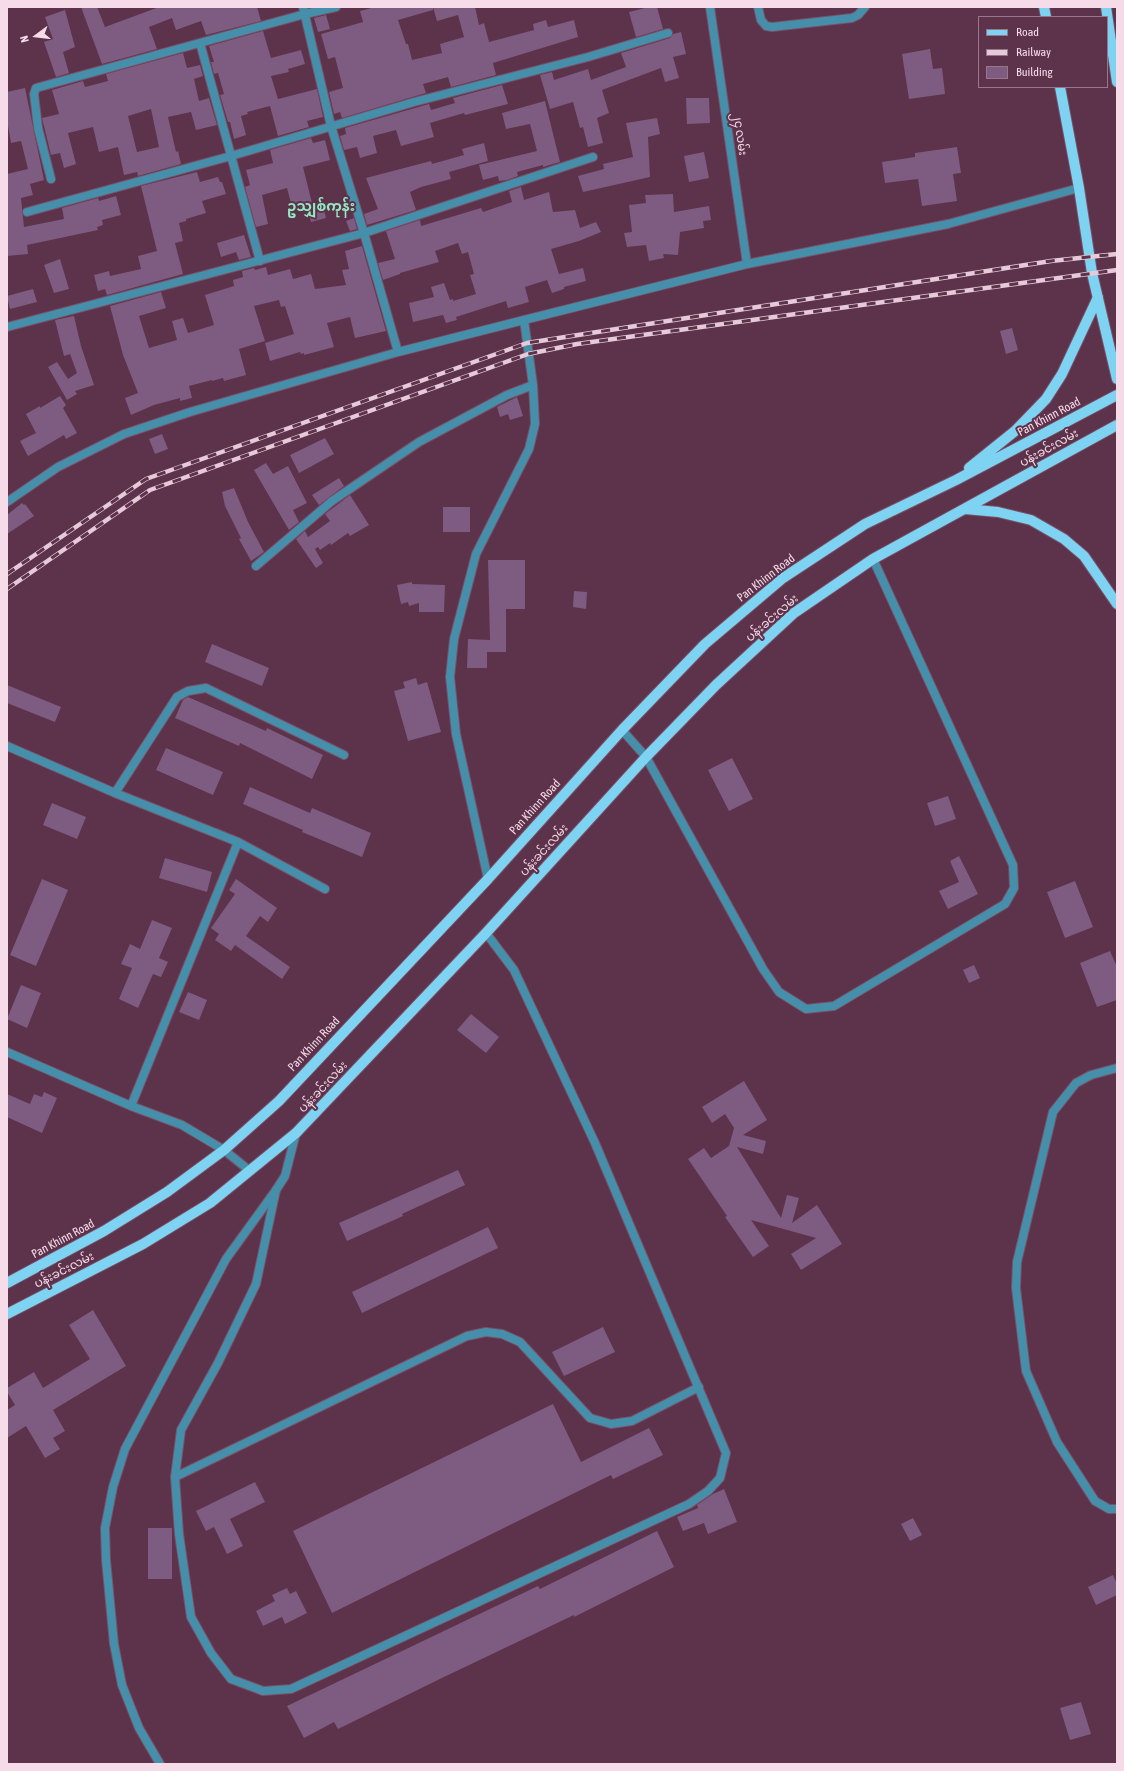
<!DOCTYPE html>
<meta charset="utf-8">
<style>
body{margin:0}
#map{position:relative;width:1124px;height:1771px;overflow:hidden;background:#5d324b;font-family:"Asap Condensed",sans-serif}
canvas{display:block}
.frame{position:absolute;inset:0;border:8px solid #f6dbe9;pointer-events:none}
.legend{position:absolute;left:978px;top:16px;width:130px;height:72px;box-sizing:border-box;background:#5d324b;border:1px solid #9a768a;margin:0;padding:5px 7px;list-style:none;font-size:12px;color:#f6dbe9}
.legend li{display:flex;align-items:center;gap:8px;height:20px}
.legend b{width:20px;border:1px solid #9a768a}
.north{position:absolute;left:16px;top:16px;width:40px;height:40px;-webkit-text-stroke:3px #5d324b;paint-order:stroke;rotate:255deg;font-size:11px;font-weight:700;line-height:16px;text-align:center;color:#f6dbe9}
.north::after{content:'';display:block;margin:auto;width:14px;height:18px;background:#f6dbe9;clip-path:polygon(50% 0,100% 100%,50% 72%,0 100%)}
</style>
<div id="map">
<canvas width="1124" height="1771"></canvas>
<div class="frame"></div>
<ul class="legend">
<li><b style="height:5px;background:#7ed2f2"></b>Road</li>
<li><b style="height:5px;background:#e6cad9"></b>Railway</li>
<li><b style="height:11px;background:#7e5b80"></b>Building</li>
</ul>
<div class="north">N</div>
</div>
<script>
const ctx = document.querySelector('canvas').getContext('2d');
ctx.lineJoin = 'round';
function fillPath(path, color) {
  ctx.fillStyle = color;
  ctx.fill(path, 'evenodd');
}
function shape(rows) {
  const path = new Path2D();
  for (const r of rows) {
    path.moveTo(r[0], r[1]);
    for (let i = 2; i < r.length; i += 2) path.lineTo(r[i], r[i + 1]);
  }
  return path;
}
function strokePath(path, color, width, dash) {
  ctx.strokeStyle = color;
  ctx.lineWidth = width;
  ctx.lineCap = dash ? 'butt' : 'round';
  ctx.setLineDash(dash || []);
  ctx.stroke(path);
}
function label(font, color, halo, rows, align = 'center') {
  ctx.font = font + ' "Asap Condensed","Noto Sans Myanmar",sans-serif';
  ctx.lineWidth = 4;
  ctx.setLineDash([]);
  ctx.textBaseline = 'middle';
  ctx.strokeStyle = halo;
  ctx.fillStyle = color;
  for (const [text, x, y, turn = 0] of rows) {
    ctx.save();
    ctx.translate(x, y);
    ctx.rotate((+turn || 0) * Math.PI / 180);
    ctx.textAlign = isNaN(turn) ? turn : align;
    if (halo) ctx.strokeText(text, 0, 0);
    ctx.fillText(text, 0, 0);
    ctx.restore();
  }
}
fillPath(shape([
 [81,7,97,7,105,27,159,7,257,7,261,21,206,35,201,21,176,30,172,18,149,27,157,49,102,64],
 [375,7,433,7,433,10,398,20,406,44,408,44,412,60,442,53,440,44,464,37,458,15,437,21,433,7,475,7,479,25,484,23,489,42,534,30,533,24,546,20,548,27,574,20,578,37,493,63,496,75,451,87,448,77,423,84,426,93,342,118,340,112,334,114,329,92,343,88,335,57,328,59,321,34,363,22,360,11],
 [649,7,657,7,663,29,636,37,629,12],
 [65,10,75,47,63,52,69,73,56,77,44,42,53,39,45,17],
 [326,15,330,29,318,32,314,18],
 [263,31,271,58,301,50,305,64,288,69,289,72,271,76,278,99,317,89,323,117,307,121,309,127,278,136,270,106,247,112,248,114,241,116,246,135,234,139,230,122,228,122,220,95,224,94,218,73,214,74,211,62,214,62,209,46],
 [681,32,686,54,673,57,679,78,665,82,661,68,602,90,609,113,597,118,603,143,588,147,583,127,580,128,573,102,550,109,540,75,552,72,554,80,588,69,591,80,626,67,621,53,670,38,673,34],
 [930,49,933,69,942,68,945,94,909,99,902,54],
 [183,53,187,68,200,65,203,76,194,79,199,101,209,98,217,125,196,130,191,112,168,117,176,152,178,151,181,164,138,176,137,172,124,175,118,147,99,152,93,127,68,133,76,164,64,168,60,153,51,155,42,118,59,114,52,90,83,81,85,87,108,81,106,74],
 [151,109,159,147,137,152,128,116],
 [502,85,508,104,465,115,464,113,430,123,434,137,401,146,396,130,373,136,377,153,360,158,357,147,344,150,340,136,346,134,345,128,429,104,431,110,455,103,453,98],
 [25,88,44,180,30,184,33,195,21,198,24,227,64,219,62,208,98,198,99,201,116,196,121,215,102,220,103,225,97,227,98,230,27,245,28,254,7,256,7,174,28,169,21,141,11,143,7,120,7,92],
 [686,98,709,98,710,123,687,124],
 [545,101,560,162,543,167,543,165,517,172,518,176,507,180,499,181,498,176,483,180,479,165,537,151,530,124,506,129,502,113],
 [657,118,660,134,648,137,650,177,583,192,578,176,604,169,603,164,633,157,626,123],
 [311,138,313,143,325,140,330,160,303,167,312,203,322,201,326,218,311,222,307,207,293,211,287,188,262,195,268,224,256,227,245,187,250,185,246,170,273,163,270,150],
 [484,143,488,161,449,172,451,179,421,187,410,192,416,210,367,225,364,214,378,209,366,178,431,161,432,164,464,155,462,149],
 [957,147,961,173,953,174,957,201,922,206,918,179,885,183,882,162,915,157,915,153],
 [704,152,709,178,689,182,684,156],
 [197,172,200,182,218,177,220,182,222,182,226,194,202,201,206,213,186,219,186,221,179,223,183,241,175,243,183,274,107,295,105,289,98,291,94,275,109,271,110,276,141,269,138,256,157,251,141,186],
 [521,187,524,200,549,192,553,212,575,210,580,228,596,222,601,232,579,241,551,249,559,274,583,268,586,281,564,287,564,289,552,293,547,280,525,287,529,302,508,308,506,301,456,317,457,320,446,323,443,315,413,322,409,303,434,297,431,287,444,283,450,300,453,299,453,301,476,294,470,275,474,274,468,252,462,254,458,243,435,251,439,262,400,273,400,274,383,280,378,263,395,259,386,231,420,220,421,226,481,208,483,212,512,202,509,191],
 [673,194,674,212,709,206,711,220,703,221,704,228,680,232,678,255,663,254,664,258,649,261,646,245,627,247,624,233,632,232,629,205,646,203,645,195],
 [354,218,357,229,350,231,346,221],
 [244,235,251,257,239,260,236,252,221,257,217,243],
 [362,246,386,331,355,338,350,317,327,323,334,347,304,355,304,353,301,354,300,352,270,361,265,343,294,334,285,306,281,307,279,300,254,306,265,341,239,349,246,375,224,381,223,378,212,381,212,380,189,386,192,398,180,401,180,398,154,405,131,415,125,398,138,393,123,355,110,306,161,292,166,308,139,316,149,348,177,340,172,321,183,318,188,333,214,325,205,295,234,286,233,280,243,277,242,271,254,268,255,270,266,267,268,275,290,269,293,279,311,274,315,289,346,285,342,270,349,269,345,251],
 [60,259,69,289,54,293,44,265],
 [33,289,37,302,10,309,7,296],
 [74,316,81,346,94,385,75,391,77,394,67,400,48,367,57,362,68,379,77,373,70,354,64,356,55,320],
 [1012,328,1018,350,1006,354,1000,331],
 [60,396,66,405,63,408,77,433,66,439,64,435,28,456,20,441,36,433,26,414,40,406,40,408],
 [517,397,523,416,510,420,508,414,500,417,497,407],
 [162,434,168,449,155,454,149,439],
 [325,438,334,454,299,473,290,455],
 [266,463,273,474,288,466,307,503,293,510,299,522,289,530,254,470],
 [339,478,344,486,319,505,312,495],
 [234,488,248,522,264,552,251,561,239,539,241,538,225,506,222,492],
 [350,495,369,525,350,536,348,533,331,545,330,543,320,550,318,547,315,549,323,563,316,568,296,539,305,531,308,537,330,521,325,514],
 [22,503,24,505,25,504,34,516,7,534,7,515],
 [443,507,470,507,470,532,443,532],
 [488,560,525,560,525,609,506,609,506,652,487,652,487,668,467,668,468,639,490,640],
 [412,582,412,584,445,585,444,612,419,612,419,603,409,606,408,602,401,604,397,585],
 [574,591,587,592,586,609,573,607],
 [212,644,269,668,262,686,205,662],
 [416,678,418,685,427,682,441,732,408,741,394,691,405,688,403,682],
 [7,685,61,707,55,722,7,703],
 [188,697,266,731,267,728,323,755,312,779,240,743,239,746,175,718,183,700],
 [166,748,223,772,213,795,156,770],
 [732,758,753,799,729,811,708,770],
 [250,787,310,813,312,808,371,833,362,857,302,832,303,830,243,804],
 [948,796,956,819,935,826,927,803],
 [52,803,86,817,77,839,43,825],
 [959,856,978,894,948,909,939,891,959,882,950,861],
 [165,858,212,872,207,892,159,878],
 [42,879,68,890,36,966,10,955],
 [236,879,277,908,268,922,260,916,246,936,290,967,282,979,235,945,231,951,215,940,219,934,211,928,235,894,229,890],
 [1075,881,1093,927,1065,938,1047,892],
 [152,920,172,928,159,958,168,962,161,977,153,974,138,1008,119,999,132,968,121,964,130,944,140,949],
 [1110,951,1117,967,1117,1000,1097,1007,1080,963],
 [974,965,980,978,969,983,963,970],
 [21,985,41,993,27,1028,7,1019],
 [188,992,207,1000,199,1020,179,1012],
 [471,1014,499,1037,486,1053,457,1030],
 [744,1081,767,1120,743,1135,766,1141,763,1154,737,1147,781,1218,787,1195,799,1198,792,1223,817,1205,842,1244,801,1270,791,1254,816,1238,751,1220,769,1246,753,1257,725,1217,727,1216,688,1159,704,1148,711,1158,729,1146,734,1128,725,1114,712,1123,702,1107],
 [44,1092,57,1098,42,1133,7,1117,7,1094,30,1104,34,1094,42,1097],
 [458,1170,465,1185,402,1214,403,1216,347,1241,339,1223],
 [488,1227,498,1248,362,1313,352,1292],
 [93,1310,126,1366,53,1410,65,1431,53,1438,60,1449,45,1458,26,1426,7,1438,7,1410,15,1405,7,1392,7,1388,34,1372,43,1388,90,1359,69,1325],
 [603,1327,615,1352,564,1376,552,1352],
 [553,1404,581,1462,649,1428,663,1455,613,1479,611,1475,332,1613,293,1531],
 [255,1482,265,1502,230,1519,243,1546,227,1554,214,1527,206,1531,196,1511],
 [724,1489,737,1522,708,1534,704,1523,683,1531,677,1517,698,1508,697,1505,713,1494],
 [913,1518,922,1535,910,1541,901,1524],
 [148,1528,172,1528,172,1579,148,1579],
 [657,1531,674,1567,574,1617,574,1615,444,1677,338,1729,334,1722,304,1738,287,1706,538,1586,540,1589],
 [1113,1575,1117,1584,1117,1595,1096,1605,1088,1587],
 [287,1588,290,1594,296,1591,307,1613,285,1624,282,1617,263,1626,256,1611,275,1601,272,1595],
 [1081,1702,1091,1734,1070,1740,1060,1708]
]), '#7e5b80');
const service = shape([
 [276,1190,256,1284,218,1363,181,1430,175,1477,179,1534,191,1617,211,1653,231,1679,263,1691,291,1689,689,1504,708,1491,720,1478,726,1453,595,1143,514,970,486,933],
 [175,1477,467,1336,486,1332,502,1334,520,1342,590,1418,611,1424,632,1421,699,1387]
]);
const minor = shape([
 [303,7,331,126,364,233,398,352],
 [710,7,747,264],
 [758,7,761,20,766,26,772,27,852,18,858,15,865,7],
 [200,43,260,261],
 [51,179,38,128,34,94,36,88,305,14,336,7],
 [27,212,231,156,414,102,588,57,668,33],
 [7,327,364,233,593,157],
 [7,502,58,467,124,434,190,412,398,352,524,320,747,264,948,224,1079,188],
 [256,566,332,501,419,442,507,395,533,385],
 [622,730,646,757,763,969,779,992,806,1009,834,1006,1005,904,1014,888,1013,865,873,559],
 [7,746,115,793,238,842,325,889],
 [115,793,177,697,188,691,206,688,344,755],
 [488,879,456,734,450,677,454,639,476,554,529,449,535,424,533,385,524,320],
 [7,1052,131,1106,182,1125,224,1150,250,1171],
 [1117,1068,1091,1075,1076,1083,1053,1112,1017,1262,1016,1288,1026,1371,1057,1442,1095,1501,1109,1509,1117,1509],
 [131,1106,238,842],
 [160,1764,139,1728,122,1685,114,1644,106,1560,105,1528,113,1487,125,1449,226,1259,276,1190,285,1176,296,1133]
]);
const primary = shape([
 [1044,7,1046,17],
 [1106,7,1117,82],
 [1060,87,1079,188,1092,273,1117,379],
 [969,468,1015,431,1046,399,1062,374,1098,297],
 [965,509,998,512,1031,520,1064,539,1084,556,1117,604],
 [7,1283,104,1231,167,1192,224,1150,279,1101,488,879,622,730,705,644,783,578,865,524,956,480,1117,395],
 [7,1314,143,1244,210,1203,296,1133,486,933,646,757,716,685,794,613,873,559,1117,425]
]);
strokePath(service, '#795067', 10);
strokePath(minor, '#795067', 10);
strokePath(primary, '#795067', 12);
strokePath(service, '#468faa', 8);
strokePath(minor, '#468faa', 8);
strokePath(primary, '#7ed2f2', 10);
const rail = shape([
 [7,574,146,479,527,343,1051,261,1117,254],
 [7,589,150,490,528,354,577,344,1117,270]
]);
strokePath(rail, '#e6cad9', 4.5);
strokePath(rail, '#5d324b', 3, [9]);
label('12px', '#f6dbe9', '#5d324b', [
 ["၂၄ လမ်း",740,134,82],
 ["Pan Khinn Road",1049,417,-28],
 ["ပန်းခင်းလမ်း",1049,448,-29],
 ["Pan Khinn Road",766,578,-38],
 ["ပန်းခင်းလမ်း",772,618,-41],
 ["Pan Khinn Road",535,807,-48],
 ["ပန်းခင်းလမ်း",544,850,-48],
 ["Pan Khinn Road",314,1044,-47],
 ["ပန်းခင်းလမ်း",323,1087,-47],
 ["Pan Khinn Road",63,1239,-28],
 ["ပန်းခင်းလမ်း",64,1270,-27]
]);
label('bold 14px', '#92e9c3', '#5d324b', [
 ["ဥသျှစ်ကုန်း",321,207]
]);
</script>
